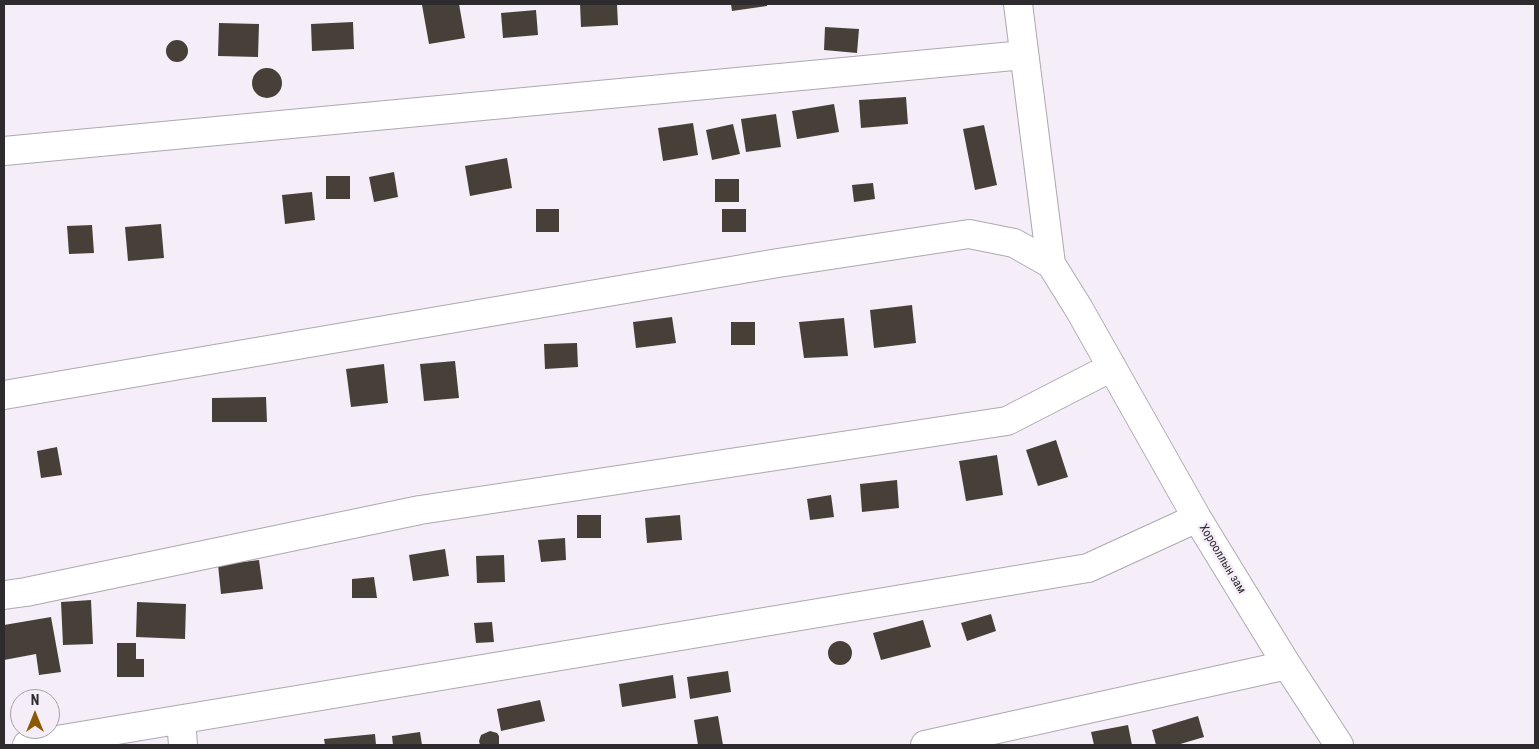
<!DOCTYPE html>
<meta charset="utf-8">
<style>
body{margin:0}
#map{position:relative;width:1539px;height:749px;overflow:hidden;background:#f5eef8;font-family:"Roboto Condensed",sans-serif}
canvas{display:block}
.frame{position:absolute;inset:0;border:5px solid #2e2b2f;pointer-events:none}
.north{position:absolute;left:10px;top:689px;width:50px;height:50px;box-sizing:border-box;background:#f5eef8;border:1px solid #a5a0a8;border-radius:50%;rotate:0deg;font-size:14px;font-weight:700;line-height:20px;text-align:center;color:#2e2b2f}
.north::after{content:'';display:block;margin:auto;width:18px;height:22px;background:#8b5a02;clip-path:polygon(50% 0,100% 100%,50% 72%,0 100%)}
</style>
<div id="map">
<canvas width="1539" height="749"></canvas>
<div class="frame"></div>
<div class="north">N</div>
</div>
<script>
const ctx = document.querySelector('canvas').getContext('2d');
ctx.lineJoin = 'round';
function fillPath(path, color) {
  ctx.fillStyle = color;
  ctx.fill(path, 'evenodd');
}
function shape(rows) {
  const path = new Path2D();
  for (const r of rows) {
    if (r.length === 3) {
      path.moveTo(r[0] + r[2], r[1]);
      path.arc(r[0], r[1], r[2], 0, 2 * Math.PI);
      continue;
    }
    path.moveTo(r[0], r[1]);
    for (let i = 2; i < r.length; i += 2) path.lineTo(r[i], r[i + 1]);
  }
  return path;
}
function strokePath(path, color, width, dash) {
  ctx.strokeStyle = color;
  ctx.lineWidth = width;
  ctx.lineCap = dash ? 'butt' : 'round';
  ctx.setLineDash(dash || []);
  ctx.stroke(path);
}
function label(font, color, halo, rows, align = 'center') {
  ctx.font = font + ' "Roboto Condensed",sans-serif';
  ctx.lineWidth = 5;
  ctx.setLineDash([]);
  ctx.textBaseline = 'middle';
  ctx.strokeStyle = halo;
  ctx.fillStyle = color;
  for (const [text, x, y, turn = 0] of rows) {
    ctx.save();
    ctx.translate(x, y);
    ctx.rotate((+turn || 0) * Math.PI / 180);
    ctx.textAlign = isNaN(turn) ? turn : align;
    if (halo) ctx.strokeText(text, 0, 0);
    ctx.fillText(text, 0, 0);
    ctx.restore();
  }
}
fillPath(shape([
 [427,4,459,4,465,38,429,44,422,5],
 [580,4,617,4,618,25,581,27],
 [731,4,767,4,767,6,732,11],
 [536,10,538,35,503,38,501,13],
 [353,22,354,49,312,51,311,24],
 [219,23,259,24,258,57,218,56],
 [825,27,859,29,857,53,824,50],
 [177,51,11],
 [267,83,15],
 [906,97,908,124,861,128,859,100],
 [834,104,839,132,797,139,792,111],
 [776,114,781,147,746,152,741,119],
 [693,123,698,155,663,161,658,128],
 [733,124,740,154,712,160,706,130],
 [984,125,997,185,975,190,963,129],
 [507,158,512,188,470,196,465,166],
 [394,172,398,197,374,202,369,177],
 [326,176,350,176,350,199,326,199],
 [715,179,739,179,739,202,715,202],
 [873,183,875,199,854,202,852,185],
 [312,192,315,220,285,224,282,195],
 [536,209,559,209,559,232,536,232],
 [722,209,746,209,746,232,722,232],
 [161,224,164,258,128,261,125,227],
 [92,225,94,253,69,254,67,226],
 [912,305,916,343,874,348,870,310],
 [672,317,676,343,636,348,633,322],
 [844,318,848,356,804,358,799,322],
 [731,322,755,322,755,345,731,345],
 [577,343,578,367,545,369,544,344],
 [455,361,459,398,424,401,420,364],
 [384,364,388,403,351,407,346,369],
 [266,397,267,422,212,422,212,398],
 [1056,440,1068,477,1038,486,1026,450],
 [57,447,62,475,41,478,37,451],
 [997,455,1003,495,966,501,959,461],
 [897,480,899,508,862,512,860,484],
 [831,495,834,517,810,520,807,499],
 [577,515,601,515,601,538,577,538],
 [680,515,682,540,647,543,645,518],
 [565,538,566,560,541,562,538,540],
 [445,549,449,576,413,581,409,555],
 [504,555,505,582,477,583,476,556],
 [259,560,263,589,221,594,218,565],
 [374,577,377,598,352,598,352,579],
 [91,600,93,644,63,645,61,602],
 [137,602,186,604,185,639,136,637],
 [991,614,996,631,967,641,961,623],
 [51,617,61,672,39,675,36,654,4,660,4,625],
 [923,620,931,647,881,660,873,633],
 [492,622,494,642,476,643,474,623],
 [840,653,12],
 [117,643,136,643,136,659,144,659,144,677,117,677],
 [728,671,731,692,690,699,687,677],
 [673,675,676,698,622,707,619,684],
 [540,700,545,721,501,731,497,709],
 [718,716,723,745,698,745,694,720],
 [1198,716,1204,737,1177,745,1156,745,1152,730],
 [1128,725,1132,745,1094,745,1091,732],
 [490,731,497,733,499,736,499,745,480,745,479,741,481,735],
 [420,732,422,745,393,745,392,736],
 [375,734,376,745,325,745,324,739]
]), '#474039');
const minor = shape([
 [1018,4,1051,264],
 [4,151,1024,55],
 [4,395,778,263,969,234,1014,243,1051,264,1079,309,1197,518,1287,665,1339,745],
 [4,595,26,592,420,510,1007,421,1112,367],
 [181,720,183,745],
 [27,745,1088,568,1197,518],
 [925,745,1287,665]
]);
strokePath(minor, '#aea8b1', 30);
strokePath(minor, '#fff', 28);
label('12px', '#2e2b2f', '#f5eef8', [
 ["Хорооллын зам",1222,559,59]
]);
</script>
